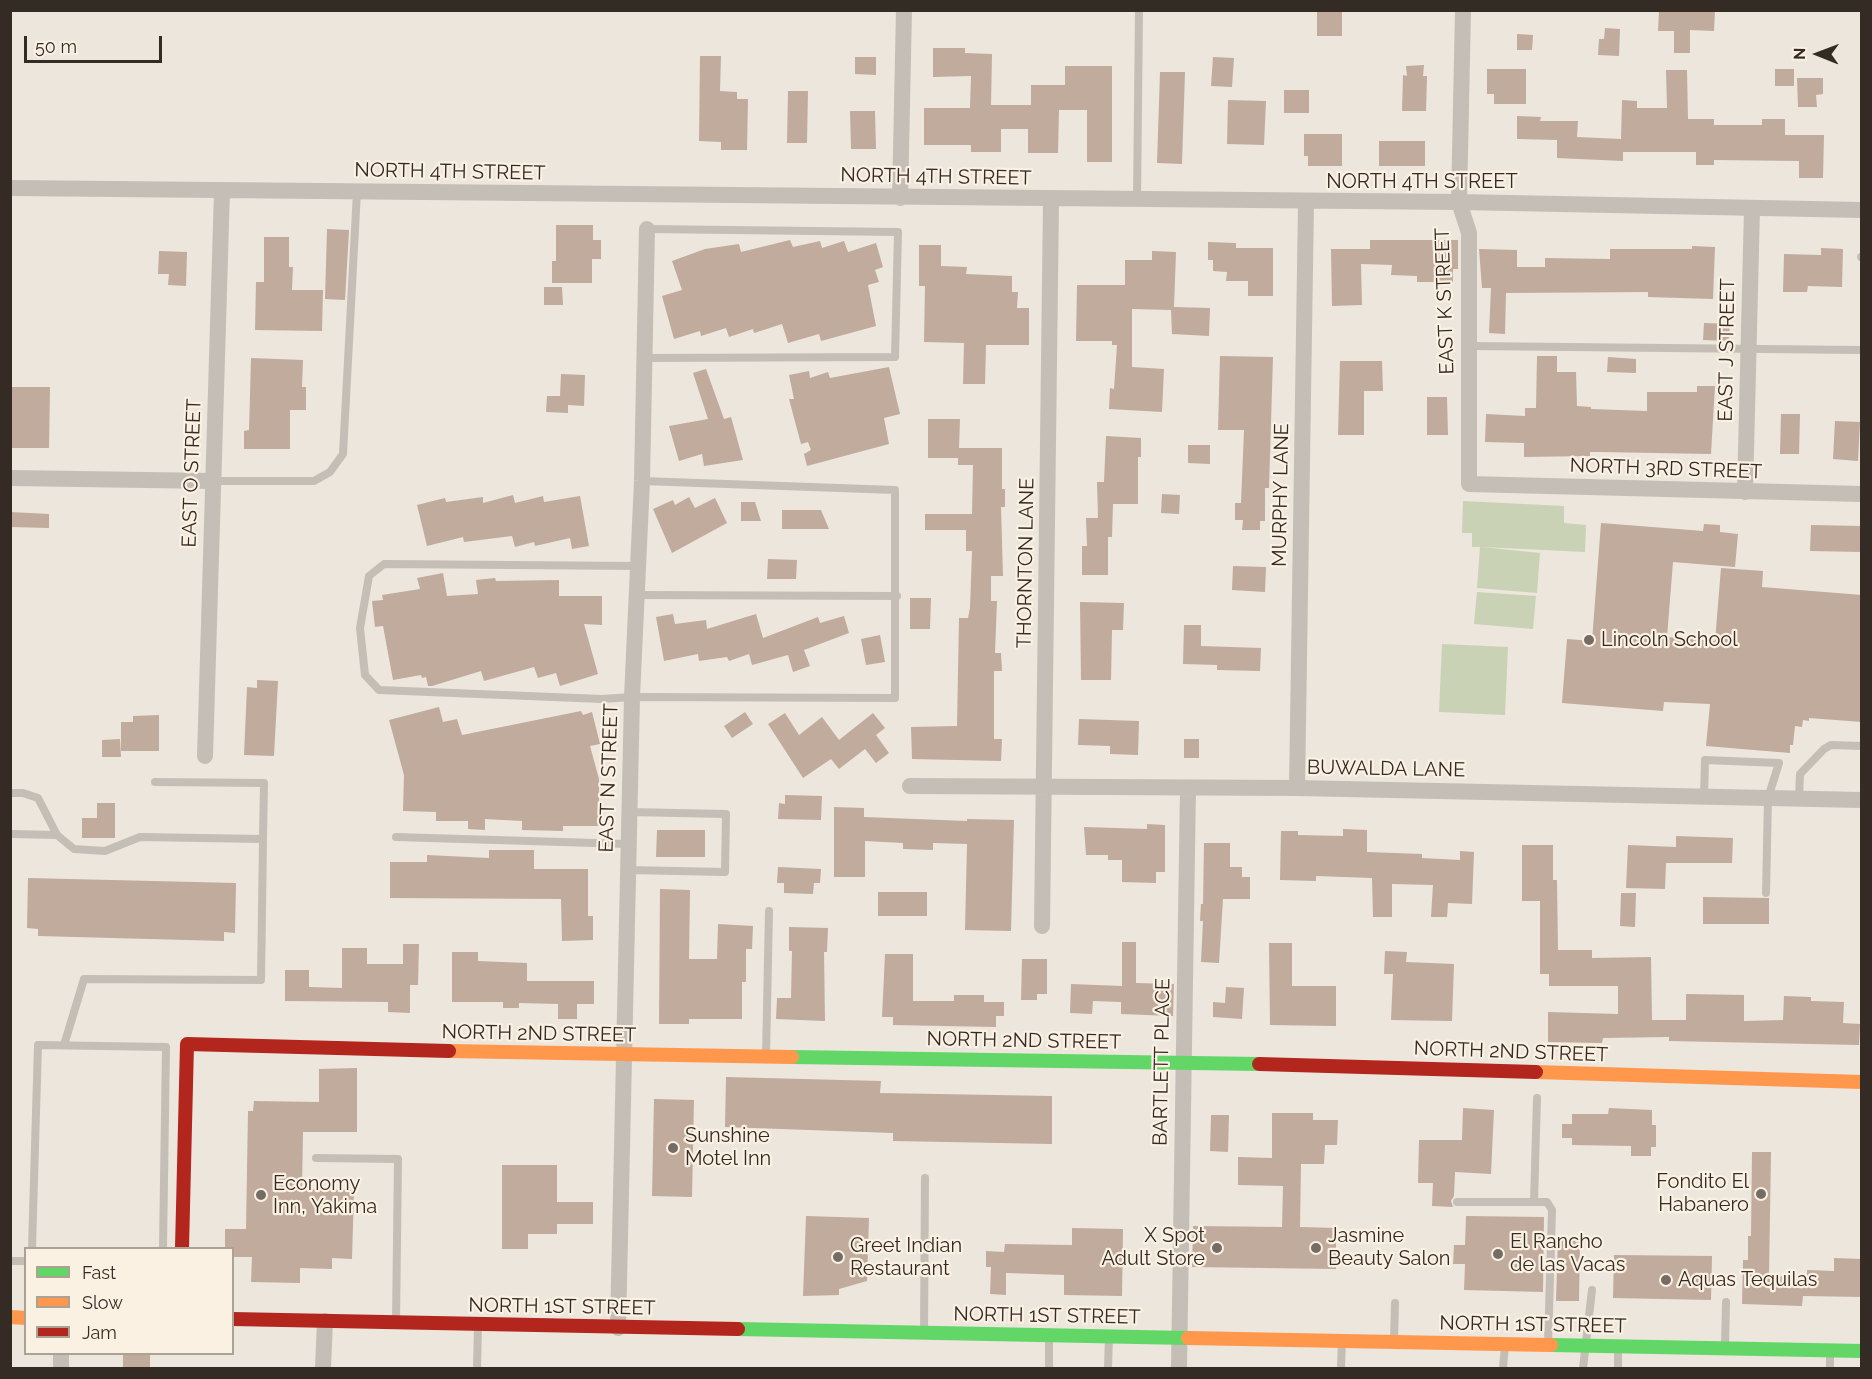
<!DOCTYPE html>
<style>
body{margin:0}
#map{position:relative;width:1872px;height:1379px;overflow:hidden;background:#ece6dc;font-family:Raleway,sans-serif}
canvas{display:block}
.frame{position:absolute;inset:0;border:12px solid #352b25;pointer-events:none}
.legend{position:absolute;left:24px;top:1247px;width:210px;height:108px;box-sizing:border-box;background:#faf1e2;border:2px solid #aba296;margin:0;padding:8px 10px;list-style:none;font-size:18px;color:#352b25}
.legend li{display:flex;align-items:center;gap:12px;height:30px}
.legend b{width:30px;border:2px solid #aba296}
.north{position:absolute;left:1788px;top:24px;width:60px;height:60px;-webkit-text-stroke:4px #faf1e2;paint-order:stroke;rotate:271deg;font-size:16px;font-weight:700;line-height:24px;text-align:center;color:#352b25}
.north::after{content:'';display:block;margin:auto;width:21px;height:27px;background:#352b25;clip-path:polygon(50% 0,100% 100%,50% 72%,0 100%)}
.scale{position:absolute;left:24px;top:36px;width:138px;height:27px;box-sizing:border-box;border:3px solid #352b25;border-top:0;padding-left:8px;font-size:18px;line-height:21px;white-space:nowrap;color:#352b25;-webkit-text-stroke:4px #faf1e2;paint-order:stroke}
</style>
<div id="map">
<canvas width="1872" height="1379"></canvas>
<div class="frame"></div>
<ul class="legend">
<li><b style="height:8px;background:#63d668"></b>Fast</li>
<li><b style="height:8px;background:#ff974d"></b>Slow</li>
<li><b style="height:8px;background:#b3261e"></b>Jam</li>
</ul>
<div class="north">N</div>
<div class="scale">50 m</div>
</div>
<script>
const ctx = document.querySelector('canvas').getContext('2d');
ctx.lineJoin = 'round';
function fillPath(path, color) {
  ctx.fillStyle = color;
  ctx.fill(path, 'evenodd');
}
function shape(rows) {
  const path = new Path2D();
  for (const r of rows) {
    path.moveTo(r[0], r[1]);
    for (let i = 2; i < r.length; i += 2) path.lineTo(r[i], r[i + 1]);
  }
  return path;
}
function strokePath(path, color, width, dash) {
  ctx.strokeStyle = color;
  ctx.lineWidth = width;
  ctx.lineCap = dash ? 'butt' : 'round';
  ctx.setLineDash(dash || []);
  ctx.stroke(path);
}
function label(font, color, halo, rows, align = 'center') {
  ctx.font = font + ' Raleway,sans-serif';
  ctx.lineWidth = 4.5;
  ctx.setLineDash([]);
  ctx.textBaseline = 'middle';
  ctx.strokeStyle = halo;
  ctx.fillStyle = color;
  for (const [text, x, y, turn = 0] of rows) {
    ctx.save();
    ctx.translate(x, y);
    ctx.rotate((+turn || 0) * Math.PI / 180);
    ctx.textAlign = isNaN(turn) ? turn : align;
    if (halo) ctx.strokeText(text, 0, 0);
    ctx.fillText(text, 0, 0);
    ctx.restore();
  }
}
fillPath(shape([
 [1463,501,1564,506,1564,523,1586,525,1585,552,1482,547,1540,553,1537,593,1477,588,1480,547,1472,547,1472,533,1462,533],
 [1477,592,1536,596,1533,629,1474,624],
 [1442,644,1508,647,1505,715,1439,712]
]), '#cad2b6');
fillPath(shape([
 [1317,10,1342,10,1342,36,1317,36],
 [1659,10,1715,10,1714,31,1690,30,1690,53,1674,53,1674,31,1658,31],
 [1605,28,1620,29,1619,56,1598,55,1599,39,1604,39],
 [1517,34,1533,35,1532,50,1517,50],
 [933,48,965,48,965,53,992,54,991,105,1031,105,1031,85,1065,85,1065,66,1112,66,1112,162,1087,162,1087,110,1059,110,1058,153,1028,153,1028,129,1001,129,1001,152,971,152,971,145,924,145,924,108,970,108,971,76,933,77],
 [700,56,721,56,720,91,737,92,737,99,748,99,747,150,721,150,721,142,699,141],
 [855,57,876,57,876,75,855,74],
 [1213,57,1234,58,1232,87,1211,86],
 [1424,65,1423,76,1427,76,1426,111,1402,111,1403,75,1407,76,1406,66],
 [1487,69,1526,69,1526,104,1494,104,1494,94,1487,94],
 [1775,69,1794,69,1794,86,1775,86],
 [1666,70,1687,70,1688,119,1714,119,1714,125,1762,125,1762,119,1785,119,1785,135,1824,135,1823,178,1799,178,1799,161,1714,160,1714,165,1696,165,1696,152,1623,152,1623,161,1557,158,1557,140,1517,139,1517,116,1541,117,1540,121,1578,121,1577,137,1621,139,1622,100,1637,101,1637,108,1667,108],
 [1160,72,1185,72,1182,164,1157,163],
 [1797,78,1823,78,1823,94,1816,95,1817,107,1798,107],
 [1284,90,1309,90,1309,113,1284,113],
 [788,91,808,91,807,143,787,143],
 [1228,100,1266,101,1264,145,1227,144],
 [850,111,875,111,876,149,851,149],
 [1304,134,1342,134,1342,166,1308,166,1308,156,1304,156],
 [1379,141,1425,141,1425,166,1379,166],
 [556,225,593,225,593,240,601,240,601,259,592,259,592,283,552,283,552,261,556,261],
 [327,229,349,230,345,300,325,299],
 [264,237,289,237,289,267,293,267,292,290,323,290,322,331,255,330,256,282,264,282],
 [790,240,793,247,820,241,822,248,844,241,848,252,876,243,883,267,875,270,879,282,868,285,876,326,821,341,819,334,788,343,782,324,754,333,753,329,729,337,726,328,701,336,700,331,674,339,662,296,682,290,672,261,705,249,739,244,741,252],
 [1370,240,1458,240,1458,269,1453,269,1453,282,1417,282,1417,276,1391,275,1392,265,1361,264,1362,305,1332,306,1331,249,1370,249],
 [1208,242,1236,243,1236,248,1273,248,1273,296,1248,296,1248,281,1226,281,1227,272,1213,271,1213,260,1208,260],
 [919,245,941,245,941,266,967,267,966,274,1012,276,1012,292,1018,292,1017,308,1029,308,1029,345,986,345,985,384,963,384,964,343,924,342,925,286,919,286],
 [1692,246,1715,247,1713,299,1648,297,1648,292,1506,293,1505,334,1489,333,1491,288,1482,288,1479,249,1517,250,1517,267,1545,267,1545,258,1610,259,1610,249,1692,249],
 [1821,248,1843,249,1842,287,1808,286,1807,292,1783,292,1784,254,1821,255],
 [159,251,187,252,186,286,168,285,169,274,158,274],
 [1152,251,1176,252,1174,307,1210,308,1209,336,1172,334,1171,310,1132,309,1132,367,1164,369,1162,412,1109,409,1110,388,1114,389,1117,345,1112,345,1112,341,1076,341,1077,285,1125,285,1125,260,1152,260],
 [544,287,562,287,563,305,544,305],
 [1704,323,1730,324,1729,341,1703,340],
 [1220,356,1273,357,1269,488,1265,488,1265,521,1260,521,1260,530,1242,530,1243,520,1235,520,1235,503,1241,503,1244,430,1218,430],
 [1537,356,1557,356,1557,372,1576,372,1577,406,1591,407,1591,409,1647,411,1647,392,1697,392,1697,386,1715,386,1711,454,1600,452,1590,452,1590,456,1524,457,1524,443,1485,442,1486,414,1525,416,1525,408,1536,408],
 [1608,357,1636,359,1636,373,1607,372],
 [251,358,303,360,302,387,306,387,306,410,290,410,290,449,244,449,244,431,249,430],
 [1340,361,1382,361,1383,391,1364,391,1364,435,1338,435],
 [889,367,900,414,884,418,889,444,807,466,804,454,811,450,808,442,801,444,789,399,794,399,789,375,809,371,810,378,828,372,830,378],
 [706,369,724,419,731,417,743,460,704,466,702,454,679,461,669,426,708,419,693,373],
 [561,374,585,375,584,406,568,405,568,413,546,412,547,396,560,396],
 [10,387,50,387,49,448,10,448],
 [1427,397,1447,397,1448,435,1427,435],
 [1781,414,1800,414,1799,454,1780,454],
 [928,419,960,419,959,448,1002,448,1002,489,1005,489,1005,507,1001,507,1003,576,991,576,991,601,997,601,995,653,1001,653,1002,671,994,671,994,739,1002,739,1001,761,912,759,911,727,957,726,959,618,968,618,970,608,972,551,966,551,966,530,925,530,925,514,972,514,973,465,958,465,958,458,928,458],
 [1835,421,1860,422,1858,461,1833,459],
 [1106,436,1141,438,1141,457,1138,457,1138,504,1113,504,1112,537,1108,537,1108,575,1082,575,1082,546,1087,546,1086,518,1098,518,1097,482,1104,482],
 [1188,445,1210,445,1210,464,1188,463],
 [1162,494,1180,495,1179,514,1161,513],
 [513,495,515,503,543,496,544,502,580,496,589,546,572,549,570,538,535,546,534,542,515,547,512,536,464,542,463,537,427,546,417,505,445,498,446,502,483,497,483,503],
 [689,497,695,508,715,498,727,523,672,553,653,509,673,500,675,505],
 [741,502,755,502,761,521,741,521],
 [782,510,821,510,829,529,782,529],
 [10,512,49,514,49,528,10,527],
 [1601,523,1703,531,1704,524,1720,525,1720,532,1738,534,1735,567,1673,562,1667,637,1715,641,1721,568,1763,571,1762,587,1862,595,1862,722,1809,718,1809,721,1803,720,1802,727,1795,726,1793,745,1790,745,1790,753,1706,746,1710,704,1664,702,1663,711,1562,703,1567,639,1592,641],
 [1811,525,1862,526,1862,552,1810,551],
 [768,559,797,560,796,579,767,579],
 [1233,566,1266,567,1265,592,1232,590],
 [443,573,447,596,478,594,476,580,495,578,496,581,559,580,559,596,602,596,602,625,584,624,598,674,560,686,556,673,538,678,534,667,484,681,481,671,432,686,428,686,426,677,422,678,421,675,393,680,383,626,375,627,372,601,383,600,382,595,420,589,417,578],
 [910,598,931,598,930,629,910,629],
 [1080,602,1124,603,1123,630,1112,630,1111,680,1081,680],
 [673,614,675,624,706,620,707,629,756,614,763,638,818,617,820,623,844,616,849,633,804,650,810,666,793,672,788,655,752,665,749,654,729,661,727,657,699,661,698,654,664,661,656,617],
 [1184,625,1201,625,1201,646,1261,648,1260,671,1217,670,1217,665,1183,664],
 [880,635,885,662,866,665,861,639],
 [257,680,278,681,274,756,244,755,247,687,257,688],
 [439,707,443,722,457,719,462,735,581,711,583,715,592,712,600,744,590,746,599,779,599,826,563,826,563,831,522,830,522,821,485,819,485,830,468,829,468,821,436,821,436,812,403,811,404,775,389,720],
 [745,712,753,724,732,738,724,726],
 [785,713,799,735,822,717,839,740,873,713,885,728,876,735,889,753,876,763,865,749,839,769,831,759,803,778,768,724],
 [159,715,159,751,121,751,121,722,133,722,133,716],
 [1079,719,1139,721,1138,755,1110,754,1110,746,1078,745],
 [120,739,121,757,102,757,102,740],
 [1184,739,1199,739,1199,758,1184,758],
 [785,795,822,796,821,820,778,819,779,803,785,804],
 [97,803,115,803,115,838,82,838,82,818,97,818],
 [834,807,864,808,864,817,967,821,967,819,1014,820,1011,931,965,930,967,844,933,843,933,850,903,849,903,843,865,841,865,877,834,877],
 [1147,824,1165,825,1165,872,1156,872,1156,883,1122,882,1122,860,1108,860,1108,855,1086,855,1084,827,1147,829],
 [1343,829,1367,830,1367,852,1422,854,1422,858,1460,860,1460,851,1474,852,1472,904,1448,903,1447,917,1431,917,1433,885,1392,884,1392,917,1373,917,1372,878,1316,876,1316,881,1280,880,1281,831,1298,831,1298,835,1343,836],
 [657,830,705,830,705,857,656,857],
 [1676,836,1733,838,1732,863,1666,863,1665,889,1626,888,1628,845,1676,847],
 [1204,843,1230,843,1230,867,1242,867,1242,877,1250,877,1250,899,1223,899,1219,963,1201,962,1203,921,1200,921,1201,904,1203,904],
 [1522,845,1553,845,1553,880,1557,880,1558,950,1592,950,1592,958,1651,957,1652,1020,1686,1020,1686,994,1744,995,1744,1021,1783,1020,1784,996,1811,997,1811,1001,1844,1002,1843,1023,1860,1024,1859,1045,1669,1041,1669,1037,1603,1038,1602,1043,1548,1042,1548,1012,1618,1014,1618,986,1549,986,1549,974,1540,974,1540,901,1522,901],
 [489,850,534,850,534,869,588,869,588,916,593,916,593,940,562,941,561,899,390,898,390,862,427,862,427,855,489,858],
 [778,867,821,869,820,883,814,883,813,894,784,893,784,883,777,883],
 [28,878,236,883,235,933,224,932,224,941,38,936,38,929,27,928],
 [660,889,690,890,689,959,717,959,718,924,753,926,752,949,746,949,746,982,742,982,742,1019,689,1019,689,1024,659,1024],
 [878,892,927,892,927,916,878,916],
 [1621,893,1636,893,1635,927,1620,926],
 [1703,897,1769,898,1769,924,1703,924],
 [789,927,828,928,827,952,824,952,825,1021,776,1019,777,998,791,998,792,951,789,951],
 [1122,942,1136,942,1136,983,1174,984,1173,1016,1121,1014,1121,1002,1093,1001,1092,1014,1070,1013,1071,984,1122,986],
 [1269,943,1292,943,1292,986,1336,986,1336,1026,1270,1025],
 [403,944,419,944,418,985,410,985,410,1013,388,1012,388,1002,285,1001,285,970,309,970,309,987,342,988,342,948,367,948,367,964,403,964],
 [1385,951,1407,952,1406,962,1454,964,1452,1021,1391,1020,1393,974,1384,974],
 [452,952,478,952,478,961,527,963,527,981,594,981,594,1004,577,1004,577,1019,558,1019,558,1004,519,1003,519,1008,503,1008,503,1002,452,1002],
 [885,954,913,954,913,1001,954,1001,954,995,984,995,984,1002,1004,1002,1004,1016,996,1016,996,1027,893,1025,893,1017,882,1017],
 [1022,959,1047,959,1047,994,1037,994,1037,1000,1021,1000],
 [1226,987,1244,988,1242,1019,1213,1017,1213,1002,1225,1003],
 [357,1068,357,1132,303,1132,302,1189,354,1190,352,1259,332,1258,332,1269,300,1268,300,1283,251,1282,252,1257,232,1257,232,1248,225,1248,225,1229,246,1229,248,1111,253,1111,254,1101,319,1102,319,1069],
 [726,1077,881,1081,880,1093,1052,1096,1052,1144,893,1141,893,1133,725,1127],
 [654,1099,694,1100,692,1197,652,1196],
 [1463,1108,1494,1110,1491,1174,1455,1172,1454,1196,1451,1201,1453,1207,1432,1206,1433,1183,1418,1183,1419,1140,1462,1140],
 [1609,1108,1652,1110,1652,1125,1656,1125,1656,1147,1651,1147,1651,1156,1631,1156,1631,1146,1572,1145,1572,1138,1562,1138,1562,1124,1572,1124,1572,1114,1608,1114],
 [1272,1113,1313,1113,1313,1120,1338,1120,1337,1145,1325,1145,1324,1164,1301,1164,1300,1227,1336,1228,1336,1269,1192,1267,1193,1226,1282,1227,1283,1186,1238,1185,1238,1157,1272,1158],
 [1211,1115,1229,1115,1228,1152,1210,1151],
 [1752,1152,1771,1152,1769,1276,1807,1277,1807,1270,1834,1271,1834,1258,1862,1259,1862,1297,1803,1296,1802,1306,1742,1304,1743,1260,1748,1260,1748,1236,1751,1236],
 [502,1165,557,1165,557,1202,593,1202,593,1224,557,1224,557,1234,528,1234,528,1249,502,1249],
 [806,1216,869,1218,867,1281,839,1289,839,1295,803,1296],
 [1466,1216,1544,1217,1543,1292,1464,1290,1465,1264,1453,1264,1454,1245,1465,1245],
 [1072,1228,1123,1229,1122,1296,1064,1295,1064,1275,1006,1273,1006,1295,990,1294,991,1267,986,1267,986,1251,1004,1252,1005,1244,1072,1245],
 [1558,1239,1580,1240,1579,1301,1556,1301],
 [1614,1255,1712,1256,1711,1300,1613,1298],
 [123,1353,150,1353,150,1368,123,1368]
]), '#c1ab9d');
strokePath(shape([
 [1137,200,1139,10],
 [1861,257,1862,257],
 [1469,346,1862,350],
 [644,358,895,357,898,232,647,229],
 [213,481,314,481,330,472,343,454,357,192],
 [638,566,384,564,369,576,360,628,365,675,379,690,602,699,632,697,895,698,895,490,642,481],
 [637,595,897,596],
 [155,782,264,783,263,839],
 [10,793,23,793,38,798,57,835,74,849,105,851,140,837,263,839,261,980,84,979,64,1045],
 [1704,797,1705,760,1779,763,1768,798,1766,893],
 [1799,799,1800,774,1824,749,1831,745,1862,746],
 [10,834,57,835],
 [396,837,628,844],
 [628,870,725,872,726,814,629,812],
 [766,1057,769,911],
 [316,1158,398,1159,396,1322],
 [1457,1202,1547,1202,1552,1210,1548,1344],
 [1534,1202,1537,1098],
 [32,1248,38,1045,166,1047,163,1248],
 [10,1261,26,1261],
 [924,1333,925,1178],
 [1394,1341,1395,1303],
 [1725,1348,1726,1302],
 [477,1368,478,1325],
 [1049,1368,1049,1336],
 [1108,1368,1109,1336],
 [1341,1368,1342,1341],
 [1503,1368,1505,1345],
 [1583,1368,1592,1290],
 [1618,1368,1618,1348],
 [1830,1368,1830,1351]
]), '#c5beb6', 8);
strokePath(shape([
 [1463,10,1459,202,1469,233,1469,484,1862,494],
 [10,188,1459,202,1862,210],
 [900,198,904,10],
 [10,478,213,481],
 [1745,492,1752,209],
 [205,756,222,191],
 [910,786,1297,788,1862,800],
 [1297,788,1306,203],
 [1042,926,1051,200],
 [618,1328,632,697,642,481,647,229],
 [61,1368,61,1354],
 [323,1368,325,1321],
 [1179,1368,1188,788]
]), '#c5beb6', 16);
strokePath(shape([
 [792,1057,1259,1064],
 [738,1329,1188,1338],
 [1551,1345,1862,1351]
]), '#63d668', 14);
strokePath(shape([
 [449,1051,792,1057],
 [1536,1072,1862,1082],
 [10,1317,26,1318],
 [1188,1338,1551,1345]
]), '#ff974d', 14);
strokePath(shape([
 [1259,1064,1536,1072],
 [182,1248,187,1044,449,1051],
 [232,1319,738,1329]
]), '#b3261e', 14);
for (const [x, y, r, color] of [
 [1589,640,6,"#756c65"],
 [673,1148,6,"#756c65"],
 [1761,1194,6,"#756c65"],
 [261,1195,6,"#756c65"],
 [1217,1248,6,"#756c65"],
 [1316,1248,6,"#756c65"],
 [1498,1254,6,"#756c65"],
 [838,1257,6,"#756c65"],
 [1666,1280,6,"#756c65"]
]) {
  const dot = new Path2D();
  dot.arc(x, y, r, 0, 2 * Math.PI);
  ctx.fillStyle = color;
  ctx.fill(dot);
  strokePath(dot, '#faf1e2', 2);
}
label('20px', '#352b25', '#faf1e2', [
 ["NORTH 4TH STREET",450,172,1],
 ["NORTH 4TH STREET",936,177,1],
 ["NORTH 4TH STREET",1422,182],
 ["EAST K STREET",1445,301,-92],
 ["EAST J STREET",1727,350,-89],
 ["NORTH 3RD STREET",1666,469,2],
 ["EAST O STREET",192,473,-88],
 ["MURPHY LANE",1281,495,-89],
 ["THORNTON LANE",1026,563,-89],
 ["BUWALDA LANE",1386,769,1],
 ["EAST N STREET",609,778,-88],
 ["NORTH 2ND STREET",539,1034,1],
 ["NORTH 2ND STREET",1024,1041,1],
 ["NORTH 2ND STREET",1511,1052,2],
 ["BARTLETT PLACE",1162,1062,-89],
 ["NORTH 1ST STREET",562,1307,1],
 ["NORTH 1ST STREET",1047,1316,1],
 ["NORTH 1ST STREET",1533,1325,1]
]);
label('20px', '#352b25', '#faf1e2', [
 ["Lincoln School",1601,640],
 ["Sunshine",685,1136],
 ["Motel Inn",685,1159],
 ["Fondito El",1749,1182,"right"],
 ["Habanero",1749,1205,"right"],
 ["Economy",273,1184],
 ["Inn, Yakima",273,1207],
 ["X Spot",1205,1236,"right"],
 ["Adult Store",1205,1259,"right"],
 ["Jasmine",1328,1236],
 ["Beauty Salon",1328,1259],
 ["El Rancho",1510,1242],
 ["de las Vacas",1510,1265],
 ["Greet Indian",850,1246],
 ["Restaurant",850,1269],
 ["Aquas Tequilas",1678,1280]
], 'left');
</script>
